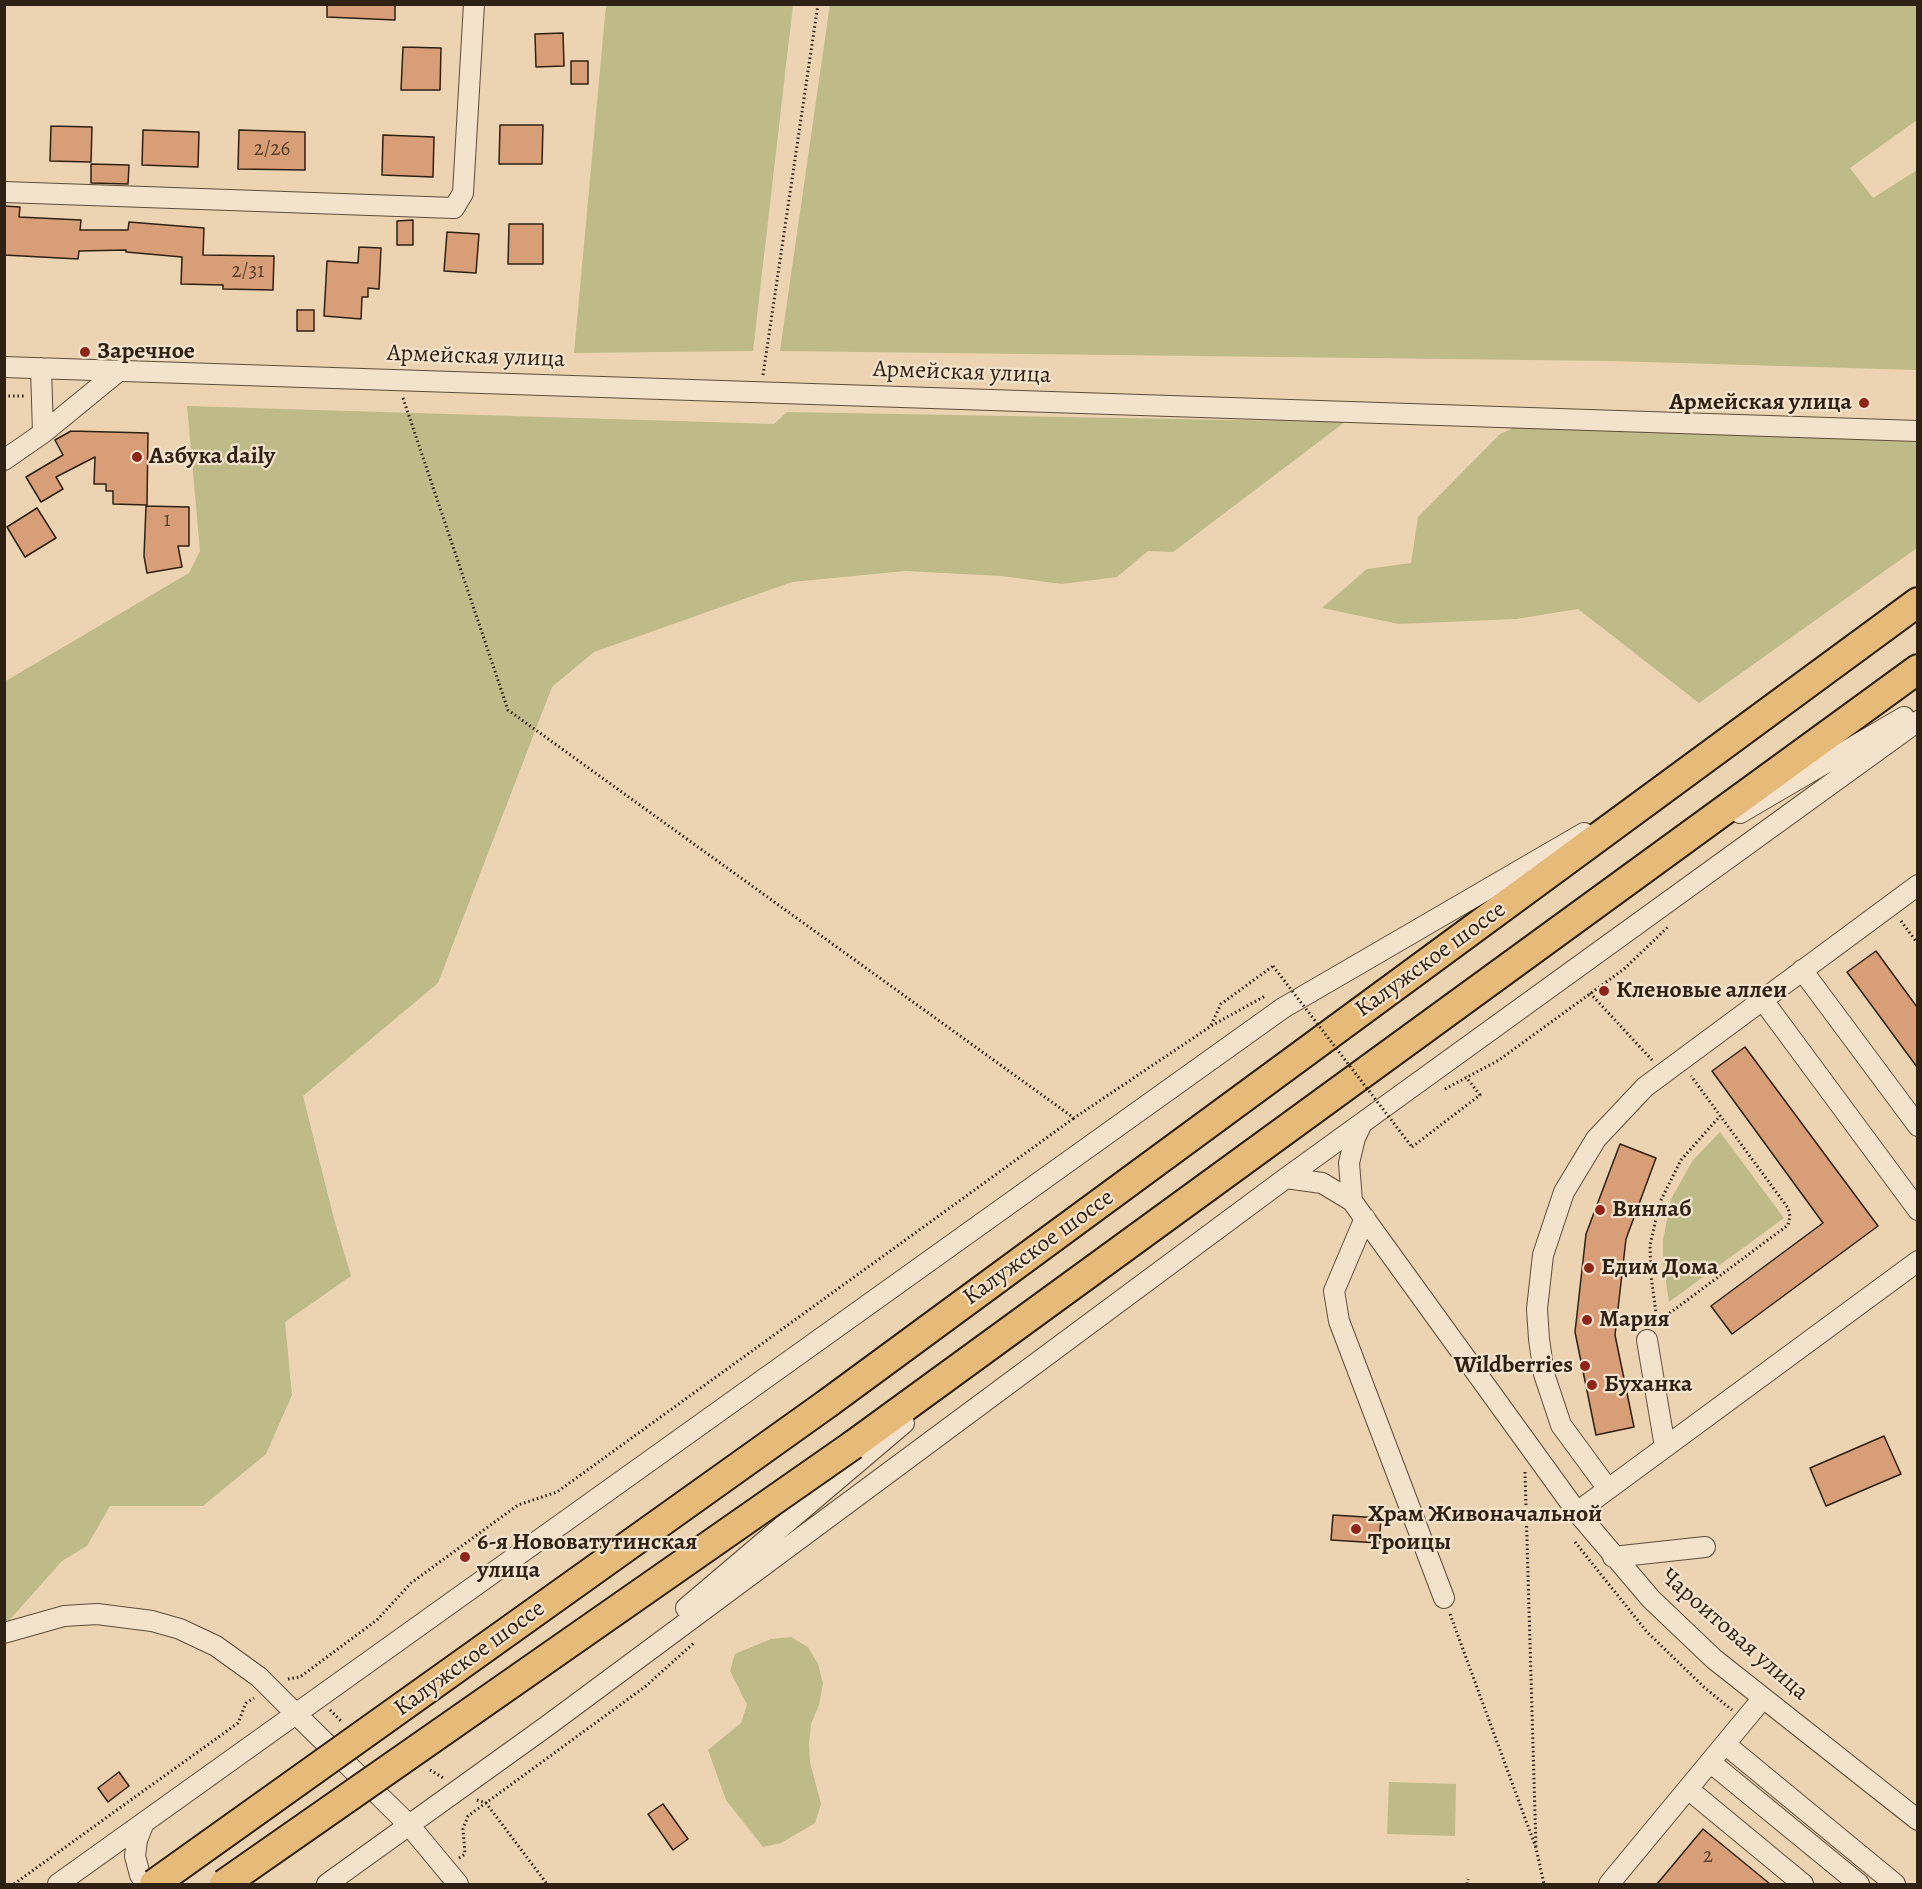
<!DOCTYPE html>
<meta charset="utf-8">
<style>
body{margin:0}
#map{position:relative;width:1922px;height:1889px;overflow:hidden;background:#ecd4b2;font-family:Alegreya,serif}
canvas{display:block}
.frame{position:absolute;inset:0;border:6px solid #2e2012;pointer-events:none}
</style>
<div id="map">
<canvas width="1922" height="1889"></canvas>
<div class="frame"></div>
</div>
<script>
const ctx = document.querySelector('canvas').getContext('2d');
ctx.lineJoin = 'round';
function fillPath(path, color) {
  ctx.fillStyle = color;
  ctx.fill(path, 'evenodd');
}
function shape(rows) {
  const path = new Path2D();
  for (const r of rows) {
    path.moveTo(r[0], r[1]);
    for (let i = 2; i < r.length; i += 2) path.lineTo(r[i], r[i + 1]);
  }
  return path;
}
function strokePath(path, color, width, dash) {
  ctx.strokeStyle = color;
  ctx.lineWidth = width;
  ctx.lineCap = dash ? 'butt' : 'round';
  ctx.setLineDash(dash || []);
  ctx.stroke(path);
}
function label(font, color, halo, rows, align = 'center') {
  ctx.font = font + ' Alegreya,serif';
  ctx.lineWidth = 4.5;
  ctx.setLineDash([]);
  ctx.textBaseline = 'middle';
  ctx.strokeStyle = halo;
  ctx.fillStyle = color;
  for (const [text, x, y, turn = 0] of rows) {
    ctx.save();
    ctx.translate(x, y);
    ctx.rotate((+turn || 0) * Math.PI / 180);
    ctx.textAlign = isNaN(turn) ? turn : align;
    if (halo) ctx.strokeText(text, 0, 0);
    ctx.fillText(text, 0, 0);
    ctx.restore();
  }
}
fillPath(shape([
 [830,4,1917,5,1917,120,1850,168,1873,198,1917,170,1917,370,1611,361,780,351],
 [606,5,793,5,753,351,574,353],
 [187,406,774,424,787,412,1345,422,1173,552,1148,551,1117,577,1062,584,1001,576,905,571,792,582,594,652,552,687,438,983,303,1096,334,1219,351,1276,285,1322,292,1395,266,1454,203,1506,110,1506,87,1546,62,1561,5,1625,4,682,189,573,200,551],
 [1531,420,1917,438,1917,548,1699,703,1578,609,1516,619,1399,624,1322,608,1367,569,1411,563,1418,517,1500,434],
 [1720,1132,1784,1218,1669,1302,1663,1262,1663,1240,1671,1199,1693,1160],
 [791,1637,808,1647,818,1664,823,1683,819,1705,811,1724,809,1744,810,1762,821,1804,815,1823,781,1843,763,1847,726,1800,708,1750,741,1723,747,1705,730,1671,735,1654,771,1639],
 [1389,1782,1456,1784,1455,1836,1387,1834]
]), '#bebb88');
const building = shape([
 [327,4,395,4,395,20,327,17,327,4],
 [563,33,564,66,536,67,535,34,563,33],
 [403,47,441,48,440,90,401,90,403,47],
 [571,61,588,61,588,84,571,84,571,61],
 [500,125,543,125,542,164,499,164,500,125],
 [51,126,92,127,91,162,50,161,51,126],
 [143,130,199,132,198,167,142,165,143,130],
 [239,130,305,132,305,170,238,169,239,130],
 [383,135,434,137,433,177,382,175,383,135],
 [91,164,129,165,128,184,91,183,91,164],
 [4,206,20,207,19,217,81,220,80,230,128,230,129,222,204,228,203,255,274,256,273,290,223,289,223,285,181,284,182,257,126,252,126,250,79,251,78,259,4,255,4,206],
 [413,220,413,245,397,245,397,221,413,220],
 [509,224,543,224,543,264,508,264,509,224],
 [447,232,479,234,476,273,444,271,447,232],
 [359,247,381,248,379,289,368,288,368,297,362,297,361,319,324,316,327,261,358,263,359,247],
 [297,310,314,310,314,331,297,331,297,310],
 [71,431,148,433,147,505,113,504,113,491,106,491,106,484,94,484,95,457,56,477,63,489,41,502,26,477,63,455,55,440,71,431],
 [146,506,189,507,189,546,178,546,182,567,147,573,144,556,146,506],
 [37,508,56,538,25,557,7,527,37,508],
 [1876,951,1917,1007,1917,1067,1847,972,1876,951],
 [1745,1047,1878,1226,1732,1334,1711,1306,1823,1223,1712,1071,1745,1047],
 [1620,1144,1656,1158,1626,1239,1615,1335,1634,1427,1596,1435,1575,1332,1586,1234,1620,1144],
 [1884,1436,1901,1474,1826,1506,1810,1468,1884,1436],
 [1333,1515,1381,1518,1379,1543,1331,1540,1333,1515],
 [119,1772,129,1786,108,1802,98,1788,119,1772],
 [663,1804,688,1839,673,1850,648,1814,663,1804],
 [1703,1829,1770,1884,1657,1884,1703,1829]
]);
fillPath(building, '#d79e77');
strokePath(building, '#2e2012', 1.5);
const minor = shape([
 [4,192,454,208,463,193,474,4],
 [4,367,1918,431],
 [41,368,43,433],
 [4,460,43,433,120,370],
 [1740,813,1904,717],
 [1802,970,1918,1126],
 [1762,999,1918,1210],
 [1286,1178,1322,1183,1352,1201,1577,1512,1651,1599,1714,1659,1918,1820],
 [1352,1201,1349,1163,1355,1138,1362,1123],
 [1365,1218,1334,1291,1339,1321,1444,1598],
 [1647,1340,1665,1447],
 [1608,1489,1561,1425,1544,1374,1539,1339,1537,1309,1543,1255,1564,1192,1596,1139,1645,1087,1918,885],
 [1577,1512,1918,1261],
 [1613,1557,1705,1547],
 [686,1608,904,1423],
 [4,1633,64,1616,97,1614,152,1621,180,1629,216,1646,259,1677,296,1714,409,1825,458,1884],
 [1725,1744,1895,1884],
 [1710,1762,1859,1884],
 [1688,1789,1803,1884],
 [143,1825,137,1840,135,1856,140,1875,146,1884],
 [58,1884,1283,1008,1584,833],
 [327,1884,547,1726,1286,1178,1918,721],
 [1609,1884,1763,1698]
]);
const highway = shape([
 [828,1403,1918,602],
 [853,1445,1918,669]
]);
strokePath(minor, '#5e4d3a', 22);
strokePath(highway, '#2e2012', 32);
strokePath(shape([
 [763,375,818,4],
 [4,396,24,396],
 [403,398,508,710,1074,1118,1211,1026,1265,996],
 [1901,921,1918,944],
 [1590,993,1652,1060],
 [1211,1025,1221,1004,1273,966],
 [1445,1089,1499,1060,1624,969,1669,926],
 [1412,1147,1480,1095,1466,1077],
 [1657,1320,1651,1276,1650,1245,1660,1202,1681,1160,1720,1116],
 [1655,1324,1788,1225,1790,1216,1788,1208,1691,1076],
 [1525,1472,1536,1848],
 [1575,1542,1647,1632,1705,1688,1732,1710],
 [1450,1614,1536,1848,1544,1884],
 [288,1679,300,1677,377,1620,411,1583,518,1505,557,1492,1074,1118],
 [330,1710,342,1722],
 [430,1770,445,1779],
 [477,1800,486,1803,547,1884],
 [459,1858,465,1854,463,1829,468,1816,646,1686,695,1642],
 [14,1884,238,1723,246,1703,254,1698],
 [1467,1884,1468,1879]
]), '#2e2012', 3, [1.5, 3]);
strokePath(minor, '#f3e3cd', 20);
strokePath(highway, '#e6ba79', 28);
const highwayBridge = shape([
 [154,1884,828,1403],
 [224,1884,853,1445]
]);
strokePath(highwayBridge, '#2e2012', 32, []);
strokePath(shape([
 [1273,966,1412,1147]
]), '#2e2012', 3, [1.5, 3]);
strokePath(highwayBridge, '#e6ba79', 28);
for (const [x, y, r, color] of [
 [85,352,6,"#8f2418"],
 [1864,403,6,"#8f2418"],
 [137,457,6,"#8f2418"],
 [1604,991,6,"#8f2418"],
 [1600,1210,6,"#8f2418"],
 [1589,1268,6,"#8f2418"],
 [1587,1320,6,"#8f2418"],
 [1585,1366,6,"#8f2418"],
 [1592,1385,6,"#8f2418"],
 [1356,1529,6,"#8f2418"],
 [465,1557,6,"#8f2418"]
]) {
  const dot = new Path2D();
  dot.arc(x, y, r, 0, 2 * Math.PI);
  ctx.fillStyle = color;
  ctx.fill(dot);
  strokePath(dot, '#f3e3cd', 2);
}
label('21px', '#58402b', null, [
 ["2/26",272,150],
 ["2/31",248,272],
 ["1",167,521],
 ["2",1708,1857]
]);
label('bold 24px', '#2e2012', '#f3e3cd', [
 ["Заречное",97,352],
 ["Армейская улица",1852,403,"right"],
 ["Азбука daily",149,457],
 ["Кленовые аллеи",1616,991],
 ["Винлаб",1612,1210],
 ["Едим Дома",1601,1268],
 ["Мария",1599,1320],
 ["Wildberries",1573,1366,"right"],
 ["Буханка",1604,1385],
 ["Храм Живоначальной",1368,1515],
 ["Троицы",1368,1543],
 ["6-я Нововатутинская",477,1543],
 ["улица",477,1571]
], 'left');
label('24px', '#2e2012', '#f3e3cd', [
 ["Армейская улица",476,357,2],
 ["Армейская улица",962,373,2],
 ["Калужское шоссе",1431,960,-36],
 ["Калужское шоссе",1039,1248,-36],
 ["Чароитовая улица",1734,1635,41],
 ["Калужское шоссе",470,1659,-36]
]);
</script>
